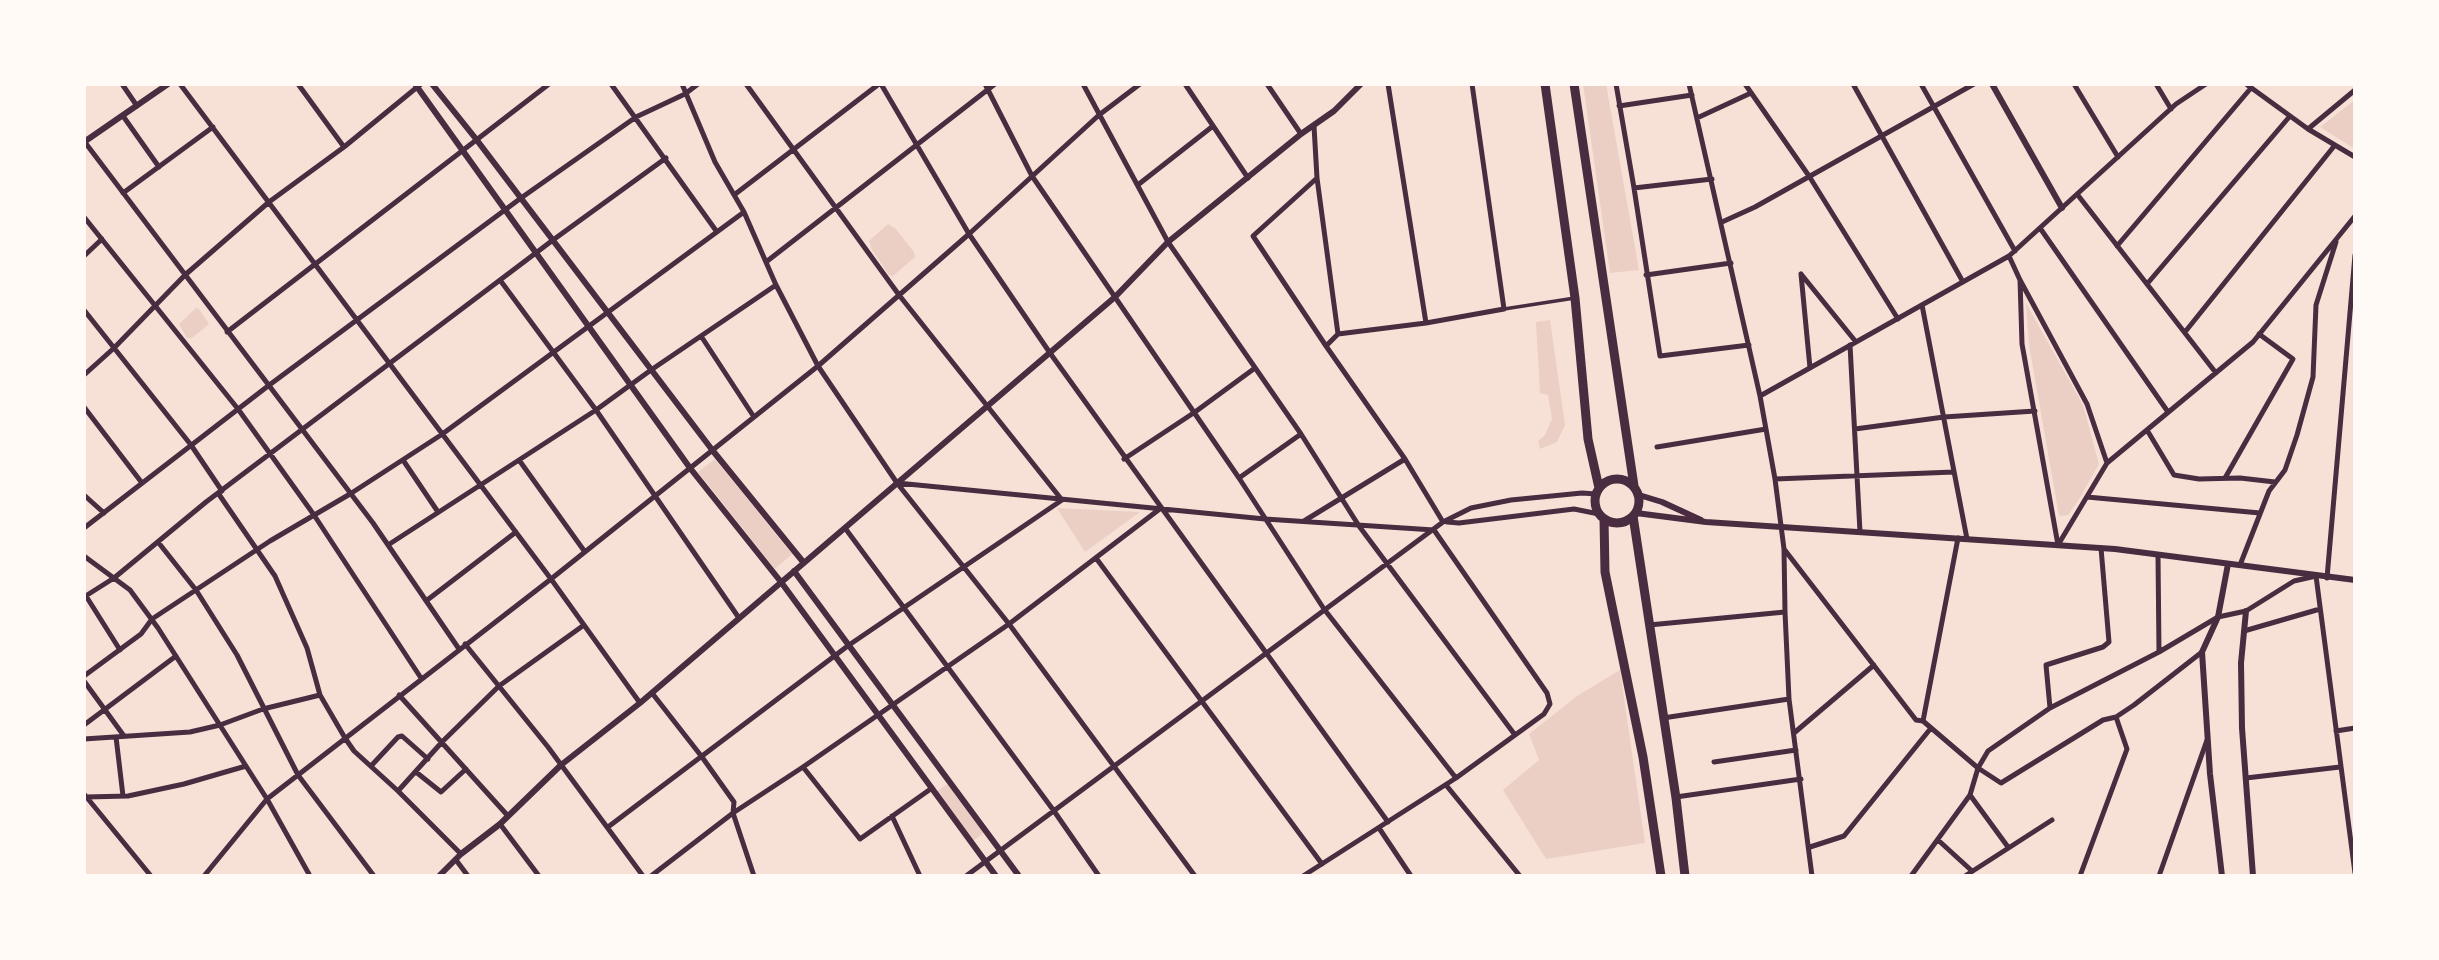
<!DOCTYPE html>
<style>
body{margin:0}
#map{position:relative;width:2439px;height:960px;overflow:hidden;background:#f7e1d7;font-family:Manrope,sans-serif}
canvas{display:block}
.frame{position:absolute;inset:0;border:86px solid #fffaf5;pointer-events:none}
</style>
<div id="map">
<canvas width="2439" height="960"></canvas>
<div class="frame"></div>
</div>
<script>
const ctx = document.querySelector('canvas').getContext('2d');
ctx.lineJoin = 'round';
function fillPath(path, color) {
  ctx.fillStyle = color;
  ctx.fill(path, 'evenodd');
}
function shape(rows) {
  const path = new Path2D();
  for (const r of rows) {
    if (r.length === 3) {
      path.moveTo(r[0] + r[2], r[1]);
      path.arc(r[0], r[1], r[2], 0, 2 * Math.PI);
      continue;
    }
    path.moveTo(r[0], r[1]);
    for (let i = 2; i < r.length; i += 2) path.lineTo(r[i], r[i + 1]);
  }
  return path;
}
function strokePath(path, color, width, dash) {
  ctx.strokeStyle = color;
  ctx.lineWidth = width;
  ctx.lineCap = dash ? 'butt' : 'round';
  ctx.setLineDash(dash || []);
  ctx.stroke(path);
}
fillPath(shape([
 [1583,84,1606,84,1639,270,1610,273],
 [2355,100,2355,149,2320,127],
 [888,224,895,228,914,252,915,257,893,276,889,275,872,250,869,241],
 [2026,303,2083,405,2099,464,2078,501,2068,515,2059,516,2029,345],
 [196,308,199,309,209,324,192,338,187,338,179,324],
 [1550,320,1565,425,1557,442,1540,449,1538,441,1545,435,1552,419,1548,395,1540,393,1536,322],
 [715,459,792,554,775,569,698,472],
 [1057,508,1140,512,1085,552],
 [1620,670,1645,843,1546,859,1503,790,1539,760,1529,734,1577,696],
 [949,783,984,833,973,841,937,791]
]), '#ebcfc5');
strokePath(shape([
 [1504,309,1575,298]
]), '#4a2c40', 3.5);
strokePath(shape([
 [122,84,137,106],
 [180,84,551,579,640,703],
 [298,84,344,147],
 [611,84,717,232],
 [682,84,715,162,744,212,776,285,818,366,897,483,1009,624,1195,876],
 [746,84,899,295,1062,500],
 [881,84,969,234,1050,353,1388,822],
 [985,84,1032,176,1239,478,1324,609,1456,778],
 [1083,84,1168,242,1301,434,1359,526,1515,735],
 [1185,84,1248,178],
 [1267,84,1301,134],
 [1388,84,1426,323],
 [1616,84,1634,188,1660,356,1749,345],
 [1689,84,1760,396,1775,479,1784,549,1785,612,1789,699,1812,876],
 [1745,84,1809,176,1898,319],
 [1853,84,1963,282],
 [1921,84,2015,251],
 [2074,84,2118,157],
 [2156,84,2171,109],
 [2246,84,2308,129,2355,157],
 [1619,106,1692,95],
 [123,116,159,167],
 [1697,118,1751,93],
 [1314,126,1317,178,1338,334,1326,346],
 [2308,129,2355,90],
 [84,141,373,523,459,649],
 [1317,178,1253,236,1326,346,1405,459,1443,522],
 [1139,184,1213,126],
 [1634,188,1712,179],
 [123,193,213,127],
 [2077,194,2216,373],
 [734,195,879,84],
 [84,217,238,409,314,515,421,678],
 [1722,222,1755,207,1974,84],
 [2040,228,2168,412],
 [2117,246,2251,88],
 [84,256,102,239],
 [2009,256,2020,280,2087,404,2107,463],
 [766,262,995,84],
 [1801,274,1810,368],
 [1801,274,1856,342],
 [1646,275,1731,263],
 [500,280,596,410,739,618],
 [2020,280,2022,344,2058,545],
 [2147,284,2290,116],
 [1922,305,1967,539],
 [84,310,191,445,222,491],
 [227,332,549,84],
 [2185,332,2335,145],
 [1338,334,1426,323,1504,309,1472,84],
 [701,336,754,417],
 [1850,345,1860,532],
 [84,375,114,348,185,275,269,202,344,147,421,84],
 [1760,396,2009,256,2176,104,2206,84],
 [84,407,142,483],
 [1855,429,1944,417,2035,411],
 [2147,430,2174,475,2199,479,2240,478,2275,482],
 [1657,447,1766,429],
 [1124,459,1195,412,1255,368],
 [403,460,438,512],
 [519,460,585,552],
 [1239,478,1301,434],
 [2225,478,2293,359,2259,334],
 [1775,479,1954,472],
 [897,483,1265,519,1434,530],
 [218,493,275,576,307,648,320,695,345,738,354,751,398,791,461,854],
 [84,495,104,513],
 [2087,497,2260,513],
 [1304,521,1405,459],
 [1447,522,1459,523,1574,509,1599,514],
 [84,528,268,386,521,198,636,117,685,94,698,84],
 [845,528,1054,811,1099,876],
 [158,542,196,590,237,655,298,775,374,876],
 [388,545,596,410,651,370,776,285],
 [2058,545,2107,463,2253,342,2355,216],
 [1784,549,1916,720,1923,721,1978,768,2001,783,2103,720,2116,717,2134,705,2202,652],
 [2158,555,2159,652],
 [84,556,130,590,158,628,267,799,310,876],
 [1096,558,1322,864],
 [2240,565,2269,491,2285,470,2297,435,2313,377,2316,305,2336,242],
 [2327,578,2355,255],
 [86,596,120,650],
 [84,597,114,578,206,502,553,240,666,158],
 [426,601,516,532],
 [1649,625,1785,612],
 [2244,631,2320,609],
 [465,644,548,747,643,876],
 [84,676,141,634,152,619,270,541,350,494,441,435,744,212],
 [84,681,124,736],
 [652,693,702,757,734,802,733,813,754,876],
 [399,695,508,816],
 [2050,708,2046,665,2103,647,2109,642,2101,548],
 [1663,718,1789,699],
 [1923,721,1958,538],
 [84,725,176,656],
 [2336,731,2355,728],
 [1794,733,1874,665],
 [116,737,123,796],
 [84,739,190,732,220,725,263,709,320,695],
 [1714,762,1796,750],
 [371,766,398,737,402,736,428,759],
 [803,767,860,839,932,788],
 [416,772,441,792,466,769],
 [2246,778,2340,767],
 [1446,785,1520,876],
 [398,791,442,742,499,686,584,625],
 [84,794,151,876],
 [1970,795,2008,847],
 [1676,797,1801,779],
 [84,799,86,797,128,796,184,784,246,766],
 [892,816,920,876],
 [500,824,539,876],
 [608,827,849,645,1062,500],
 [1379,828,1411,876],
 [1938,840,1972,871],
 [1810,847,1844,836,1931,728],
 [456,860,468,876],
 [204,876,267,799,551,579,818,366,969,234,1099,115,1140,84],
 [651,876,733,813,803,767,1009,624,1161,508],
 [966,876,1443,522,1471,508,1511,500,1582,493,1596,494],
 [1303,876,1456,778,1544,714,1550,704,1547,693,1434,530],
 [1911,876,1970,795,1978,768,1988,751,2050,708,2159,652,2218,617,2246,611,2294,581,2316,576,2355,873],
 [1965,876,2052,820],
 [2080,876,2127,749,2116,717],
 [2159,876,2207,740]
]), '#4a2c40', 5);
strokePath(shape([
 [415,84,690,468,781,582,996,876],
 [432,84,476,139,713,451,804,563],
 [1992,84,2062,208],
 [84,142,168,84],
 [1639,495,1662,502,1701,520],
 [1636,513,1706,522,2115,549,2355,580],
 [794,571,1019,876],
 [2246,611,2241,663,2242,728,2253,876],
 [439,876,461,854,500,824,561,765,640,703,1115,297,1168,242,1301,134,1334,111,1361,84],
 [2222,876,2210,774,2202,652,2218,617,2228,564]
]), '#4a2c40', 6);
strokePath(shape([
 [1545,84,1575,298,1588,439,1599,488],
 [1574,84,1634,486],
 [1617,501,22],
 [1633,516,1676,798,1685,876],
 [1604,519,1605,572,1643,757,1661,876]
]), '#4a2c40', 9);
</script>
